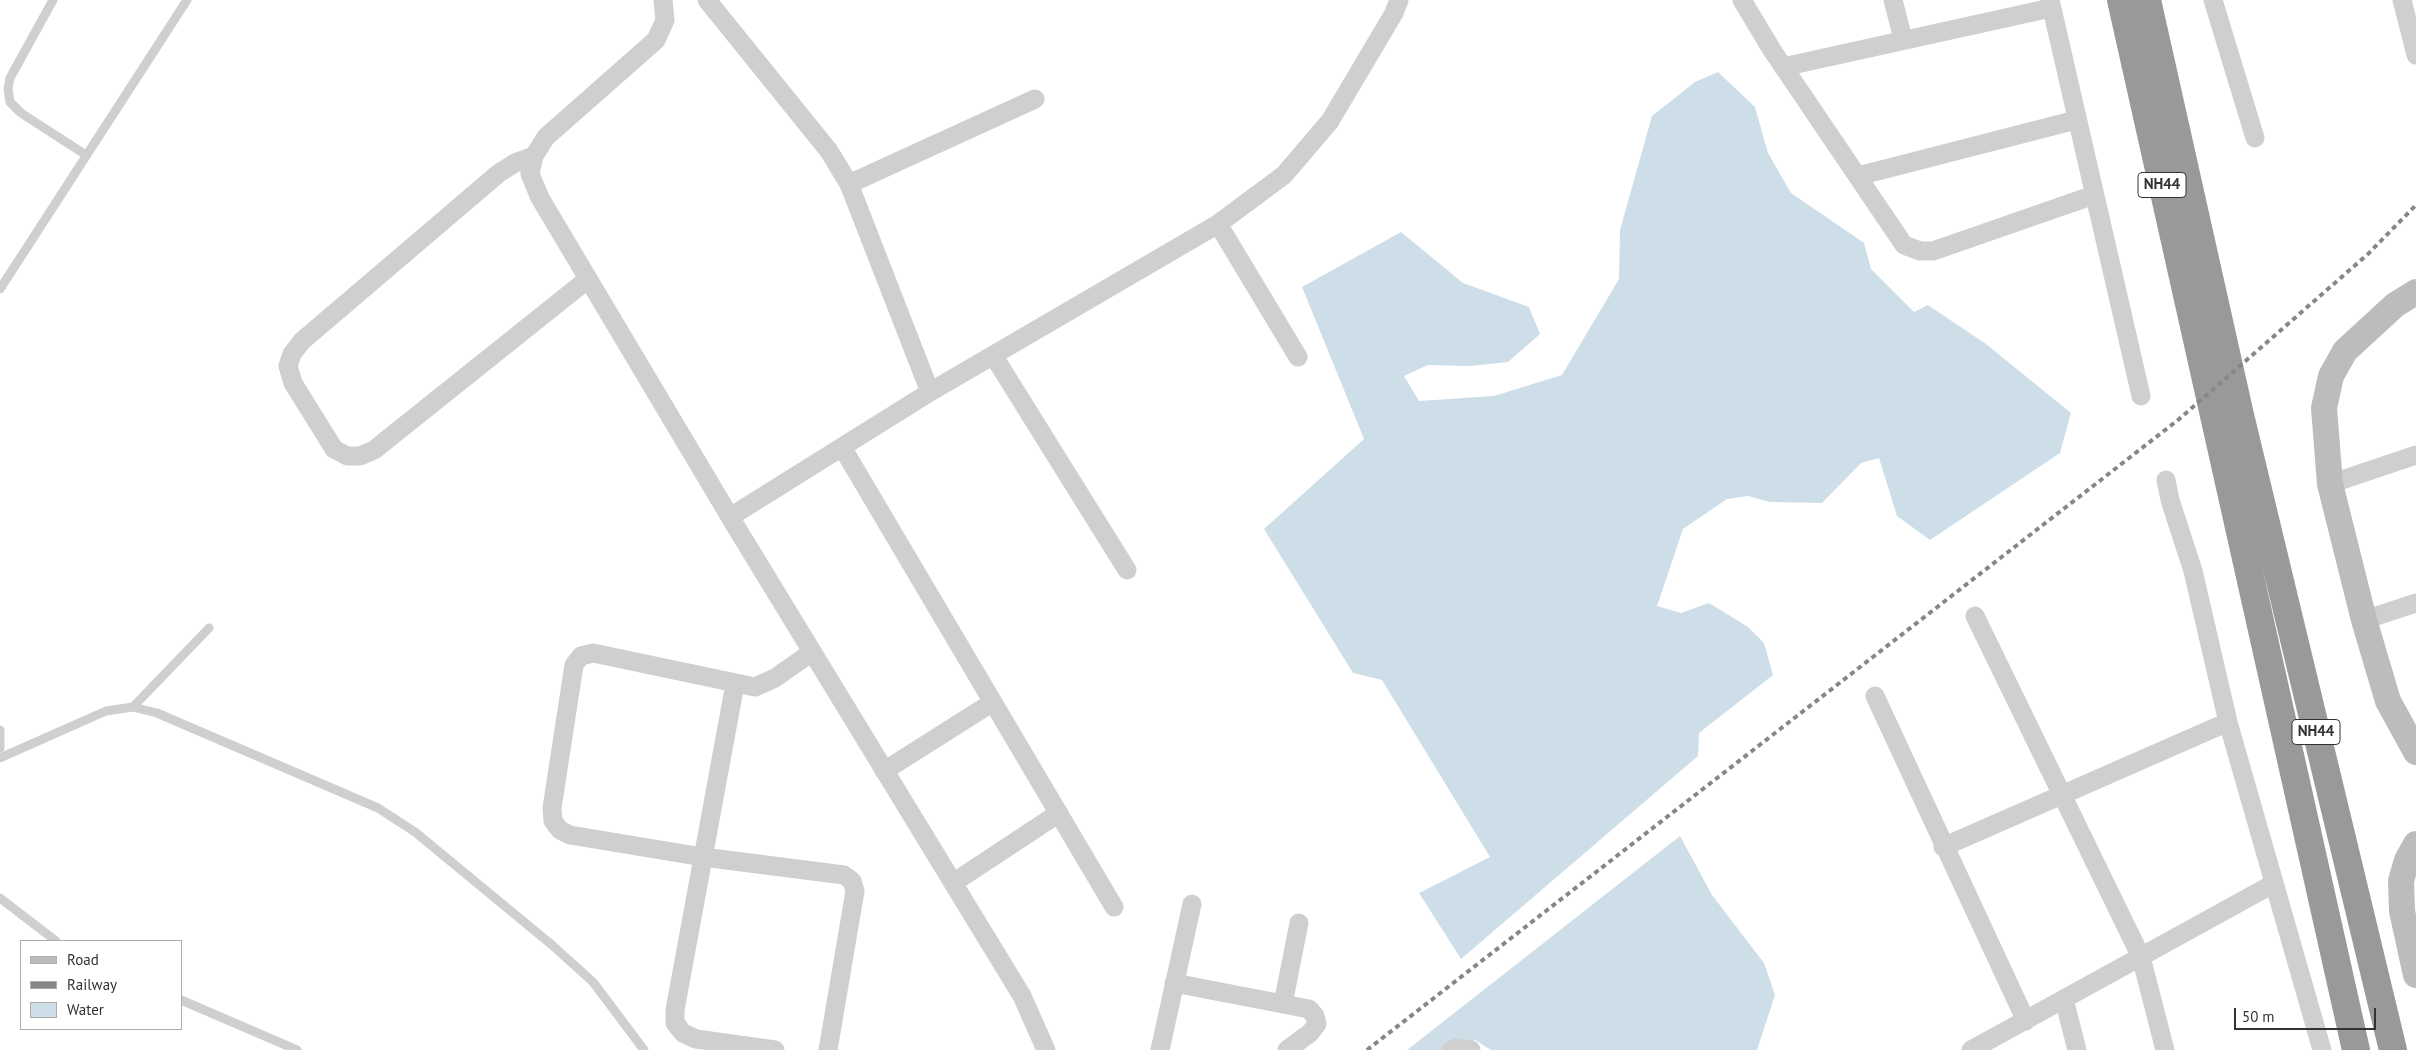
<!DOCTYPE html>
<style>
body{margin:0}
#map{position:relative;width:2416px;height:1050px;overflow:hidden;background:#fff;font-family:"PT Sans",sans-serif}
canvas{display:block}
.legend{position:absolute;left:20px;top:940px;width:162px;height:90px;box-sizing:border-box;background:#fff;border:1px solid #adadad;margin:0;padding:6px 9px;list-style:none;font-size:15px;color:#323232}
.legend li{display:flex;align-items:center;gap:10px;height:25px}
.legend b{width:25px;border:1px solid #adadad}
.scale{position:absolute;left:2234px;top:1008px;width:142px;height:22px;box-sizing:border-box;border:2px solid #323232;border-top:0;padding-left:6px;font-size:15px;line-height:18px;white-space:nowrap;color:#323232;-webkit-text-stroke:4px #fff;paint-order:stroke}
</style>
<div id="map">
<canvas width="2416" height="1050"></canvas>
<ul class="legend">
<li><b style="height:6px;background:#bcbcbc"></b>Road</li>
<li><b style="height:6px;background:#878787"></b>Railway</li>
<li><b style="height:14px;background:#cedee9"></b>Water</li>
</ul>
<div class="scale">50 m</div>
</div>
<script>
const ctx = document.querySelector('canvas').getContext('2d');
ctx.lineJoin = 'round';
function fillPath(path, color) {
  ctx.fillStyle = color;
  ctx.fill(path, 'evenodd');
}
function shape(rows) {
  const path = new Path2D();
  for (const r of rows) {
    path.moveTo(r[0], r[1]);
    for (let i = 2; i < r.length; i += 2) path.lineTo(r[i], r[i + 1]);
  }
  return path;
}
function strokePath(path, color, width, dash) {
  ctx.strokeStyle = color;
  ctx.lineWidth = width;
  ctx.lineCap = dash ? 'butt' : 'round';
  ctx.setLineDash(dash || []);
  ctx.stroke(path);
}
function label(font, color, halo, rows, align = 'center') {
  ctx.font = font + ' "PT Sans",sans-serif';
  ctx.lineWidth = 5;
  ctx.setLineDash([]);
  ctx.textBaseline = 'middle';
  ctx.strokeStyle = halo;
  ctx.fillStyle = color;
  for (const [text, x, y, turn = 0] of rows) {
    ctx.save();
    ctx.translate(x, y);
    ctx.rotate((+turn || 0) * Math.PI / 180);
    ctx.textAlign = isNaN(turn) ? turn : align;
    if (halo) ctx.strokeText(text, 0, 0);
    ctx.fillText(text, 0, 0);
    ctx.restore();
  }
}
fillPath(shape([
 [1718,72,1755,107,1768,153,1791,193,1864,243,1871,269,1914,312,1928,305,1986,344,2071,413,2060,453,1930,540,1897,516,1879,458,1861,463,1822,503,1770,502,1748,496,1727,499,1683,529,1657,606,1681,613,1709,603,1748,627,1764,643,1773,675,1699,733,1698,756,1461,959,1419,893,1490,857,1382,680,1353,673,1264,529,1364,439,1302,287,1401,232,1463,283,1529,307,1540,334,1508,362,1469,366,1428,365,1404,376,1419,401,1494,396,1562,375,1619,279,1620,230,1652,116,1695,82],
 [1680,836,1712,895,1764,963,1775,995,1757,1050,1491,1050,1475,1040,1461,1050,1407,1050]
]), '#cedee9');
strokePath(shape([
 [53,0,10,78,8,89,10,102,21,113,86,155],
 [0,289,187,0],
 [133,707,209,628],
 [0,730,0,748],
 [0,758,106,711,133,707,157,713,378,808,415,832,552,945,593,982,644,1050],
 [0,898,56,941],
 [181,1000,297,1050]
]), '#cfcfcf', 9);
strokePath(shape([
 [663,0,665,20,656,40,546,137,534,156,530,174,540,198,730,517],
 [707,0,829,151,849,184,930,392],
 [1742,0,1772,50,1904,245,1920,251,1933,251,2094,195],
 [1893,0,1903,39],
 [2050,0,2141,396],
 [2213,0,2255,138],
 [2402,0,2416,55],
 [1783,67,2051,8],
 [534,156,515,163,499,173,302,341,292,354,288,366,293,383,334,449,347,456,360,456,374,450,588,279],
 [1858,176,2076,120],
 [849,184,1035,99],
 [1218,224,1298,357],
 [993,355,1127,570],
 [842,447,1114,907],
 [2166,480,2170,500,2193,571,2228,722,2322,1050],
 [2330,484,2416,455],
 [1975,616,2141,957,2165,1050],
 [2364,620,2416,603],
 [812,652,775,678,755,687,593,653,581,656,574,665,552,808,553,821,560,830,570,835,703,857,844,875,852,881,855,891,828,1050],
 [735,684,675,1010,675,1023,683,1033,696,1039,775,1050],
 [1875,696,2026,1021],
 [884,771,993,702],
 [1943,847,2228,722],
 [953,883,1059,813],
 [1174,983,1309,1009,1315,1016,1317,1024,1310,1033,1287,1050],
 [2064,999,2077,1050],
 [1283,1004,1299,923],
 [1046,1050,1022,996,730,517,930,392,1218,224,1284,175,1330,121,1394,13,1399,0],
 [1160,1050,1192,904],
 [1451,1050,1456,1048,1471,1050],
 [1971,1050,2273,884]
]), '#cfcfcf', 19);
strokePath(shape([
 [2416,292,2395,305,2345,351,2331,376,2324,408,2330,484,2364,620,2388,701,2416,752],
 [2416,844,2407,860,2401,881,2402,911,2416,975]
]), '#bcbcbc', 26);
strokePath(shape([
 [2121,0,2356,1050],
 [2147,0,2240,415,2393,1050]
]), '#999', 28);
strokePath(shape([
 [1367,1050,2178,420,2368,254,2416,205]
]), '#878787', 4, [5, 4]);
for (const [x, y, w] of [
 [2162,185,48],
 [2316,732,48]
]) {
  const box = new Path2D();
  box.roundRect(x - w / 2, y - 12.5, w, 25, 4);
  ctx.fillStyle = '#fff';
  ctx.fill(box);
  strokePath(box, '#323232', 1);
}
label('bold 15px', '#323232', null, [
 ["NH44",2162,185],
 ["NH44",2316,732]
]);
</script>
